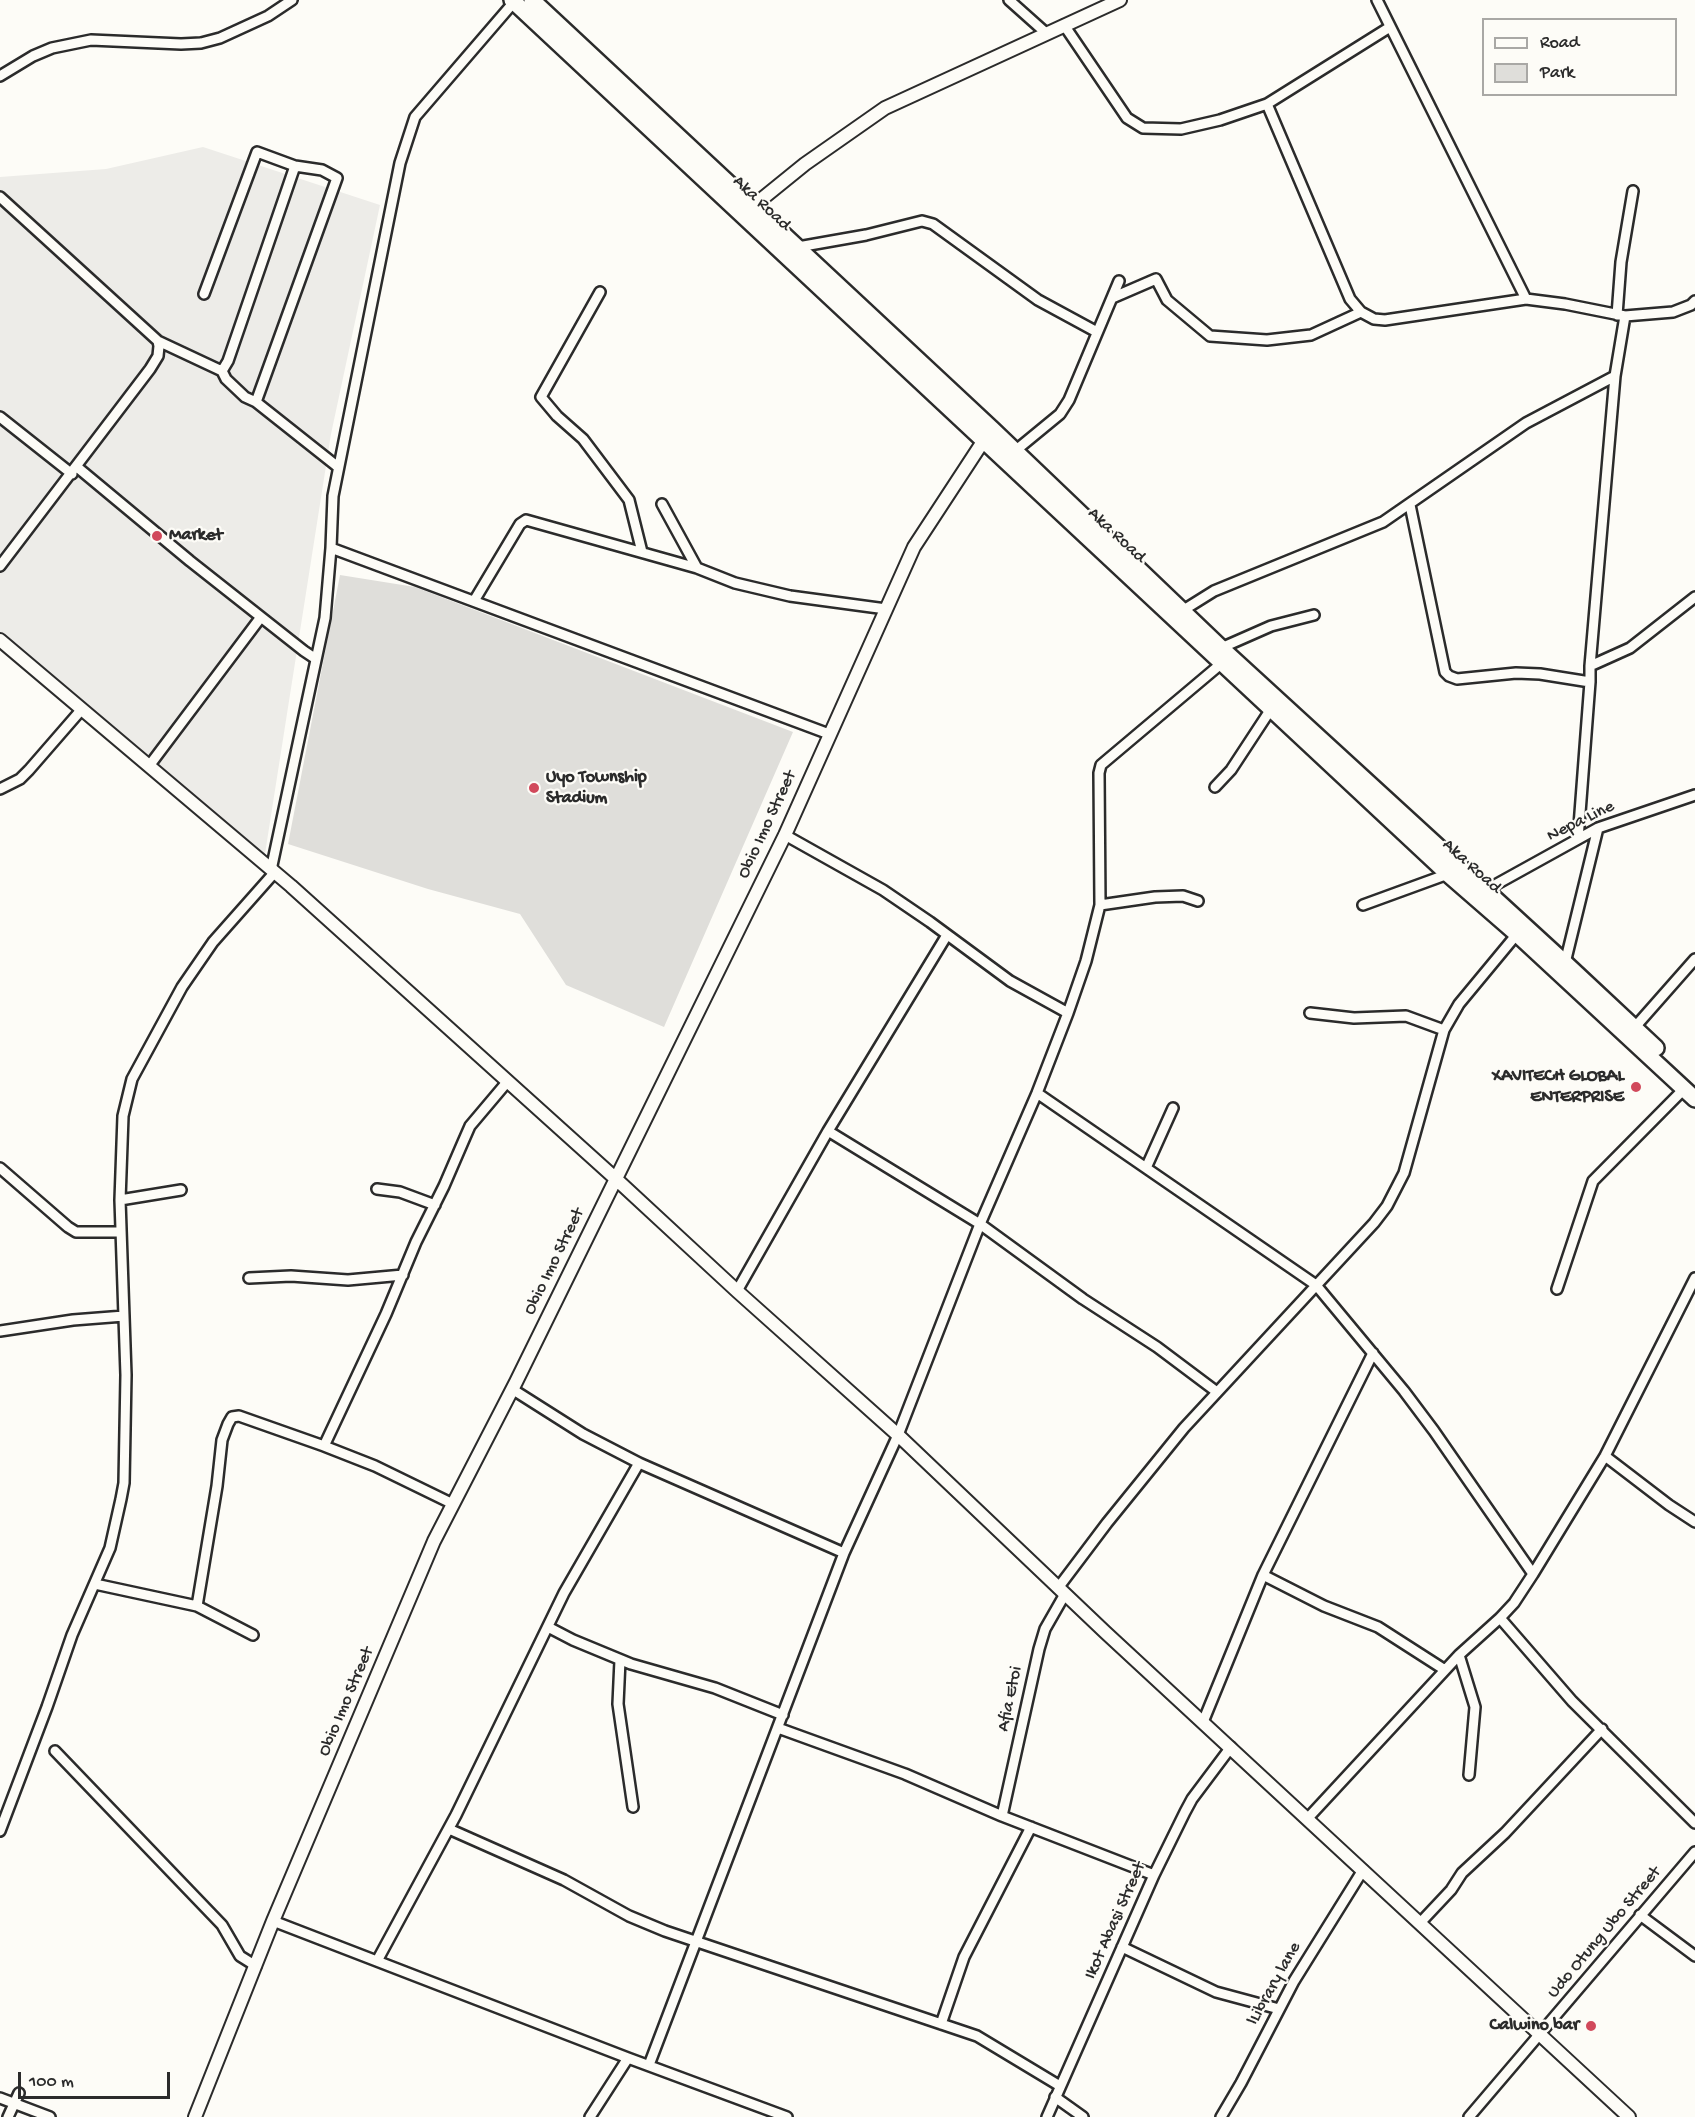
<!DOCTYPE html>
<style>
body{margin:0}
#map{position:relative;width:1695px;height:2117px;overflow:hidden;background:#fdfcf7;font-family:"Gochi Hand",sans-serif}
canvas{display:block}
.legend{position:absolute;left:1482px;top:18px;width:195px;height:78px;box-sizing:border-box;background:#fdfcf7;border:2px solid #a9a8a5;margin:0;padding:8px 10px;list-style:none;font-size:18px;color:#2b2b2b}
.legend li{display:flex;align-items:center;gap:12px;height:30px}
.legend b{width:30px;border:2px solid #a9a8a5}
.scale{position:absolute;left:18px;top:2072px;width:152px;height:27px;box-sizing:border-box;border:3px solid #2b2b2b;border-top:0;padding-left:8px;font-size:18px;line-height:21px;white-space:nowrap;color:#2b2b2b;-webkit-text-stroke:4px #fdfcf7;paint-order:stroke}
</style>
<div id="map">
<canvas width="1695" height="2117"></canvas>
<ul class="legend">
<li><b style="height:8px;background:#fdfcf7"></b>Road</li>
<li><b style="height:16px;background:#dfdeda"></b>Park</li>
</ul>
<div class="scale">100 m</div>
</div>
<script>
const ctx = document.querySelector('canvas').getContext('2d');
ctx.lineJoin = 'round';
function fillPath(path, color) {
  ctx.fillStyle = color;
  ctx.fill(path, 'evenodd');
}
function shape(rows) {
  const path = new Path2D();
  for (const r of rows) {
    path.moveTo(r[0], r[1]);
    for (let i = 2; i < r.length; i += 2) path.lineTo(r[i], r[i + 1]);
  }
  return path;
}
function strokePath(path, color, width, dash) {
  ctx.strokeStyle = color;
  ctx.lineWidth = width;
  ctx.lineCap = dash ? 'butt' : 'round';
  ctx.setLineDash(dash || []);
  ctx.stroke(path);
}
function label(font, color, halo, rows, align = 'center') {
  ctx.font = font + ' "Gochi Hand",sans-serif';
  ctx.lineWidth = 4.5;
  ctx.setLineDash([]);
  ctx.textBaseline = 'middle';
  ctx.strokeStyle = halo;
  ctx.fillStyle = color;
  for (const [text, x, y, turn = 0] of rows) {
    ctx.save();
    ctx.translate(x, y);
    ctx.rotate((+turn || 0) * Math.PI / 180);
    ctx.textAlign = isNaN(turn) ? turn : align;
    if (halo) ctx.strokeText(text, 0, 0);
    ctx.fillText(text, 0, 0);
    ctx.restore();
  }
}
fillPath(shape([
 [203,147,380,205,331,434,264,860,0,638,0,177,106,169]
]), '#edece8');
fillPath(shape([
 [340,575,415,587,793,732,664,1027,566,985,520,914,428,889,288,844]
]), '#dfdeda');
const minor = shape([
 [1009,0,1046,33],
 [1377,0,1526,299],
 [1064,25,1127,118,1143,128,1181,129,1220,120,1267,104,1390,27],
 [0,76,33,56,52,48,91,40,181,44,201,43,220,38,268,16,292,0],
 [1267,104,1350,299,1361,312,1374,319,1385,320,1526,299,1565,304,1625,316],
 [0,197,158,341,159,346,158,356,150,369,0,566],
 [798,247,866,235,922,221,933,224,1038,300,1097,332],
 [600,292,541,397,557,416,583,439,629,500,642,552],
 [204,294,257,152,295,166,322,170,337,178,256,402],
 [1112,298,1156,279,1167,300,1210,336,1267,340,1311,335,1361,312],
 [1617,315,1621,262,1633,191],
 [158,341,222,371,226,379,245,397,256,402,338,467],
 [222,371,228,361,295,166],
 [0,417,72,474],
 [1015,451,1060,414,1069,400,1119,281],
 [77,467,190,561,304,651,316,659],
 [662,504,697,568],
 [1410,505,1445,672,1449,676,1457,679,1516,673,1540,674,1590,682],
 [331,548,829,734],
 [474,601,520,524,526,520,697,568,735,583,790,596,886,609],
 [1182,611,1214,591,1383,522,1526,423,1615,376],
 [1221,648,1271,626,1314,615],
 [1590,666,1630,648,1695,597],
 [149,766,261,617],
 [1215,787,1231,770,1271,709],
 [0,789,20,779,29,770,82,709],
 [785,835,883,890,930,922,1010,981,1068,1013],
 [1578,839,1590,682,1590,666,1615,376,1625,316,1673,312,1691,305,1695,301],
 [1486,890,1598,828,1695,795],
 [1100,905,1155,897,1183,896,1198,901],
 [1363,905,1448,874],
 [1565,963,1598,828],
 [1310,1013,1354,1018,1406,1016,1444,1030],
 [1635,1027,1695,959],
 [1037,1093,1316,1285,1404,1391,1434,1431,1533,1574],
 [828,1131,980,1224,1083,1299,1157,1347,1217,1392],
 [0,1168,68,1227,76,1232,121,1232],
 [1146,1168,1173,1108],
 [377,1189,400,1192,435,1205],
 [120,1200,181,1190],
 [249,1278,291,1276,348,1280,403,1275],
 [1557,1289,1593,1181,1685,1088],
 [737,1291,828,1131,947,935],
 [0,1331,73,1320,124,1316],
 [512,1389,583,1434,639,1463,844,1553],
 [324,1446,386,1314,416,1242,444,1186,463,1142,470,1126,508,1081],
 [1605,1456,1669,1505,1695,1522],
 [1263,1575,1324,1606,1378,1627,1445,1670],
 [95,1584,197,1606,253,1635],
 [1058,1588,1107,1523,1184,1428,1374,1223,1387,1206,1404,1173,1444,1030,1459,1004,1517,934],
 [197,1606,217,1486,222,1440,228,1424,232,1417,239,1416,324,1446,375,1466,453,1504],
 [1500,1618,1572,1701,1695,1823],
 [548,1627,573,1640,631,1664,715,1688,783,1715],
 [1459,1655,1475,1707,1469,1775],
 [620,1660,618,1704,633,1807],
 [1203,1722,1263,1575,1373,1353],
 [778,1728,905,1774,1002,1816,1154,1875],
 [55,1751,222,1925,240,1956,256,1966],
 [1002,1816,1039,1649,1045,1629,1065,1594],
 [1308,1818,1459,1655,1500,1618,1514,1603,1533,1574,1605,1456,1695,1278],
 [449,1829,564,1880,629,1916,665,1931,977,2036,1060,2086],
 [0,1831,47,1707,72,1635,110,1548,121,1499,124,1483,126,1375,120,1200,123,1116,132,1079,182,987,213,942,275,872,271,870,325,618,331,548,333,496,400,163,415,117,514,2],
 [1640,1915,1695,1956],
 [273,1921,628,2058,787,2117],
 [1420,1923,1451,1890,1462,1873,1505,1833,1602,1729],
 [1122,1947,1216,1992,1279,2009],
 [377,1961,456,1815,564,1593,639,1463],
 [941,2024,964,1957,1031,1827],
 [649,2065,844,1553,898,1435,980,1224,1037,1093,1068,1013,1086,961,1100,905,1099,773,1101,765,1222,663],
 [1055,2097,1083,2117],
 [0,2098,50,2117],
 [8,2117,19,2093],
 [590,2117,628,2058],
 [1047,2117,1154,1875,1185,1812,1192,1799,1231,1747],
 [1221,2117,1241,2083,1294,1981,1363,1870],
 [1469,2117,1695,1852]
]);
const tertiary = shape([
 [747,211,805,164,885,108,1120,0],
 [0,640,291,886,616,1179,737,1291,898,1435,1105,1632,1629,2117],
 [195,2117,273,1921,434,1541,516,1382,785,835,914,547,984,440]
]);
const primary = shape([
 [512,0,1448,874,1517,934,1695,1099],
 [532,0,992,429,1221,648,1565,963,1656,1048]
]);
strokePath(minor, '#2b2b2b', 14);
strokePath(tertiary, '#2b2b2b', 16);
strokePath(primary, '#2b2b2b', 20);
strokePath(minor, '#fdfcf7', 9);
strokePath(tertiary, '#fdfcf7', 12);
strokePath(primary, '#fdfcf7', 15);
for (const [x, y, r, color] of [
 [157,536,6,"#d1495b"],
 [534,788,6,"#d1495b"],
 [1636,1087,6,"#d1495b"],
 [1591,2026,6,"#d1495b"]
]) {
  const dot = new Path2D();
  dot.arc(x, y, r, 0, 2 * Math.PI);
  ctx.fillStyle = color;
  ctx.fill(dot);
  strokePath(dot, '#fdfcf7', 2);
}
label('18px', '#2b2b2b', '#fdfcf7', [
 ["Aka Road",761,204,43],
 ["Aka Road",1116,536,43],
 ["Nepa Line",1581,822,-26],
 ["Obio Imo Street",768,825,-65],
 ["Aka Road",1471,867,42],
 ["Obio Imo Street",555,1262,-64],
 ["Afia Etoi",1011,1699,-78],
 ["Obio Imo Street",347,1702,-67],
 ["Ikot Abasi Street",1116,1921,-66],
 ["Udo Otung Ubo Street",1605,1933,-50],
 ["lLibrary lane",1275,1984,-61]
]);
label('bold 18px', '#2b2b2b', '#fdfcf7', [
 ["Market",169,536],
 ["Uyo Township",546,778],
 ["Stadium",546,799],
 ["XAVITECH GLOBAL",1624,1077,"right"],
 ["ENTERPRISE",1624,1098,"right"],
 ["Calwino bar",1579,2026,"right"]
], 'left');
</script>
